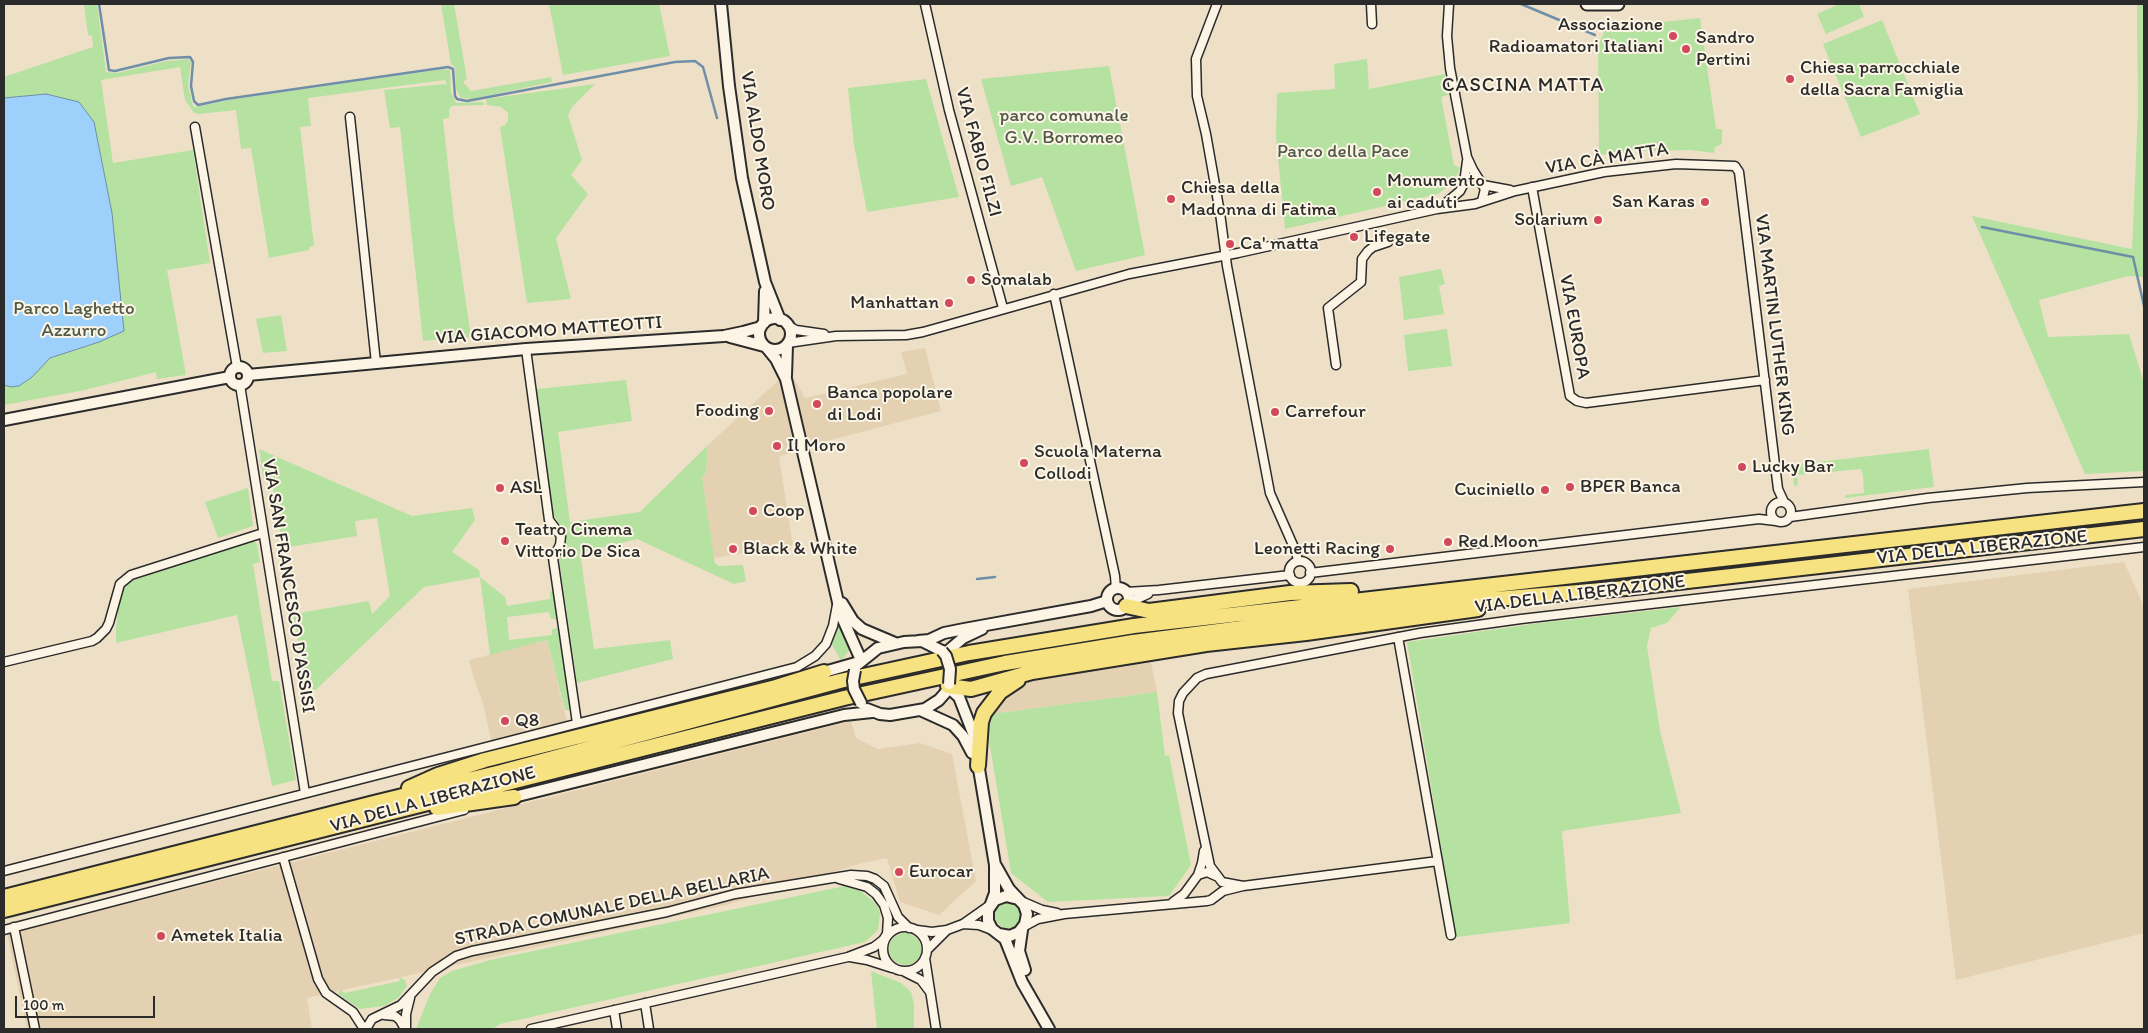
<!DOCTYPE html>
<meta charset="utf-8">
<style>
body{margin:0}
#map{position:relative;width:2148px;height:1033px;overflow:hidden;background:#eee0c7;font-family:Itim,sans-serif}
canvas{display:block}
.frame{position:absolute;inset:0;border:5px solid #2b2b2b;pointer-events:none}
.scale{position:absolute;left:15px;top:996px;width:140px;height:22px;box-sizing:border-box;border:2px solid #2b2b2b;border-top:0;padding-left:6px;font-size:15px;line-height:18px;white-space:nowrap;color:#2b2b2b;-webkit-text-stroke:4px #fcf5e5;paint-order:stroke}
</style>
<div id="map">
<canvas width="2148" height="1033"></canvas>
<div class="frame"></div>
<div class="scale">100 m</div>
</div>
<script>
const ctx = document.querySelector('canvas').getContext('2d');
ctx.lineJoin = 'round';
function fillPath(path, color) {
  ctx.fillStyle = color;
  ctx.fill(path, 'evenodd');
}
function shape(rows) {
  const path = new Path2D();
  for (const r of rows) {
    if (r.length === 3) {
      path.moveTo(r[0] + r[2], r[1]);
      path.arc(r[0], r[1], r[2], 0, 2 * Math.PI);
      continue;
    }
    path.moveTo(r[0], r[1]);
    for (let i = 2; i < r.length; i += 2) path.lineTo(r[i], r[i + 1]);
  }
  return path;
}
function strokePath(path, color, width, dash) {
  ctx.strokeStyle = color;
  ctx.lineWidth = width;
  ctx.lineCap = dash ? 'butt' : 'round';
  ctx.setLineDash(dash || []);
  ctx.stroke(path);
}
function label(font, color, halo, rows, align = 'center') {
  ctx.font = font + ' Itim,sans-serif';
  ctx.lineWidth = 4;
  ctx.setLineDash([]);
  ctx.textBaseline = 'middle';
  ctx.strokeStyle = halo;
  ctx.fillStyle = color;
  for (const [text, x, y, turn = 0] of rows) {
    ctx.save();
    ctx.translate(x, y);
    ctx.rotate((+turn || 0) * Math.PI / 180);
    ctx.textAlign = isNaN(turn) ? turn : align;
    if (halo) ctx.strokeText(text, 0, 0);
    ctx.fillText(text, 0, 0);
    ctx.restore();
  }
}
fillPath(shape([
 [925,348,941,411,816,444,779,457,793,545,714,558,702,478,706,472,708,445,782,377,792,375,805,398,907,374,901,352],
 [2124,562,2144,606,2144,933,1956,980,1908,589],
 [547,640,569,730,493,749,483,703,474,679,469,660],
 [1150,658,1157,692,991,714,1004,695,1035,676],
 [851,721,856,738,878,749,920,743,952,754,976,881,939,915,900,902,887,858,859,864,726,905,307,998,312,1029,27,1029,7,934]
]), '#e4d1b2');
fillPath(shape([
 [84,4,97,4,106,72,117,73,167,61,188,59,191,62,188,85,193,106,196,107,229,100,444,69,450,70,451,92,456,103,483,102,484,105,452,106,449,110,449,118,443,119,454,221,471,337,423,341,400,127,390,128,384,90,445,84,447,86,445,80,308,98,311,126,300,127,314,246,309,247,309,250,269,258,251,148,241,149,236,110,199,114,194,113,185,100,180,67,101,80,113,163,193,150,210,263,167,270,186,375,157,379,156,372,85,390,4,405,4,77,93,47,92,36,88,35],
 [441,4,454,4,467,79,463,82,471,91,551,77,552,82,472,99,461,98,456,89,455,67,451,64],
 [549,4,659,4,670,56,563,75],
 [1839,4,1859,4,1864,17,1826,34,1817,14],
 [2137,4,2144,4,2144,277,2128,276,2039,300,2048,337,2129,334,2144,383,2144,471,2085,474,1972,216,2132,249,2138,112],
 [1700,18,1716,129,1722,129,1722,144,1715,147,1714,153,1690,150,1635,151,1599,155,1598,46,1606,28],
 [1882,20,1920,114,1861,137,1823,44],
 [1367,59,1369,89,1445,74,1448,95,1441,97,1454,165,1460,168,1454,182,1438,194,1285,229,1276,137,1277,93,1335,89,1334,64],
 [1109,66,1145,255,1076,271,1042,177,1011,186,981,79],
 [926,79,959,197,867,212,854,145,848,88],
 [595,84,572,107,568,115,582,160,571,175,588,194,556,238,571,299,527,303,500,127,505,125,508,121,508,113,501,107,487,105,486,99],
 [1441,269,1445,284,1439,286,1444,314,1404,320,1399,277],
 [281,315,287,351,263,353,256,319],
 [1447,329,1452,366,1408,371,1404,335],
 [626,380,632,421,558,432,570,522,640,512,708,445,706,472,702,478,715,563,719,566,743,565,746,581,734,584,637,539,580,553,594,649,670,640,673,659,577,683,559,559,566,543,565,533,553,514,536,389],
 [259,449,412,516,472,508,475,520,452,552,479,570,480,577,505,597,507,606,550,599,550,591,553,592,557,619,551,619,549,612,507,617,509,640,552,635,552,629,558,628,570,710,565,710,547,640,490,655,480,577,424,587,303,702,298,675,304,674,293,614,369,601,372,614,390,596,377,518,355,521,357,536,283,548,271,477,263,478],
 [1929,449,1934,487,1845,498,1845,495,1864,493,1863,476,1861,469,1797,475,1798,485,1794,486,1792,465],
 [248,488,253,526,218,538,205,502],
 [253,541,257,544,260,562,253,564,272,681,279,681,296,780,272,786,237,615,116,643,116,628,120,594,128,582],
 [1681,607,1667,623,1651,628,1647,646,1660,731,1681,813,1562,831,1570,923,1456,937,1407,642,1532,624],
 [838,621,851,648,841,661,831,643],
 [1157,692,1165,756,1169,755,1191,865,1169,896,1048,902,1011,873,989,740,991,714],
 [845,886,860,891,876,903,880,913,878,930,865,942,500,1024,494,1028,416,1029,430,994,440,978,452,971,490,960],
 [1008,915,13],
 [905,949,16],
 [871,971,901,983,911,992,914,1004,914,1029,877,1029],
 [399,977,405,980,407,986,398,998,384,1006,360,1009,338,994,340,990,345,993,400,981]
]), '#b5e2a1');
const water = shape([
 [46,94,79,102,94,122,112,213,124,331,99,342,50,358,32,377,19,386,11,387,4,385,4,98,46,94]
]);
fillPath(water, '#9dd1fb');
strokePath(water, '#6f8fa8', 1);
strokePath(shape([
 [99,4,109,70,115,71,169,58,190,57,193,62,191,86,194,101,198,105,226,99,448,67,453,69,455,96,457,99,467,101,675,62,695,61,703,67,717,118],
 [1521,4,1595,35],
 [1982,227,2133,257,2144,306],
 [977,579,995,577]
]), '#6f8fa8', 2.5);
const minor = shape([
 [925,4,949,110,1003,308],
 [1217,4,1196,59,1197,96,1206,134,1220,213,1227,266,1270,493,1296,552,1298,561],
 [1371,4,1372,24],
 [1449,4,1447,36,1450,68,1467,157,1473,170,1485,189,1482,201],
 [350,117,376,363],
 [195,127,237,367],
 [1483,185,1510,190],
 [1532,187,1570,396,1577,401,1586,403,1765,380],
 [1441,207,1460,191,1464,183,1467,161],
 [1054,294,1115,576,1116,589],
 [787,325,796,330,824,334],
 [788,343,836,336,906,335,923,332,1129,274,1238,253,1437,209,1475,204,1515,191,1604,172,1676,164,1735,166,1739,172,1778,489,1784,502],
 [526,349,549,520,561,536,560,545,553,558,577,723],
 [1336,365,1328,308,1361,282,1362,259,1368,251,1373,247,1388,242],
 [240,385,305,793],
 [1781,512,10],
 [1790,517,1928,498,2027,488,2144,482],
 [1300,572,11],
 [1310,573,1759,519,1776,521],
 [1126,592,1159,590,1290,575],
 [1128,603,1148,594],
 [1398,637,1451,935],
 [4,662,92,641,97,638,106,629,109,623,120,584,131,575,263,533],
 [283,857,318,979,326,993,353,1012,364,1029],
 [4,871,797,667,815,656,826,644,833,626,837,605],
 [1198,875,1202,863,1204,851],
 [1243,886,1222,882,1210,866,1178,713,1179,701,1183,693,1197,678,1206,674,1420,633,1521,619,2144,547],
 [1021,901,1042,910,1057,913],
 [1173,902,1184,894,1198,875,1207,872,1216,876],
 [963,924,979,925,995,931],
 [1025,926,1038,919,1064,914,1207,901,1211,900,1223,891,1243,886,1438,861],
 [14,927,35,1029],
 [905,949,22],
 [4,930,464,810],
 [917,930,932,932,947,930,963,924,990,905],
 [927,950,947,930],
 [850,957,867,960,892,968],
 [925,958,936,1029],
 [905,972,921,980,930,992],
 [645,1003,649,1029],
 [614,1010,617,1029],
 [384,1015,395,1016,400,1020,405,1029],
 [366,1029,372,1019,401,1005,432,972,456,956,472,951,667,912,735,894,851,875,867,876,875,879,884,886,898,917,909,928],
 [406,1029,406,1014,410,998],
 [531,1029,848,957,874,947,883,940,887,934,888,918,884,905,876,894,867,887,839,879]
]);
const tertiary = shape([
 [721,4,729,86,742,178,765,282,780,320],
 [775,334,16],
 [764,323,765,291],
 [730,337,764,346],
 [767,348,776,359,786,379,841,615,861,660],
 [239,376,9],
 [248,375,526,349,724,336,743,332,761,327],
 [786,376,787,345],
 [4,420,230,377],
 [1118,599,11],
 [842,603,853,621,862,629,895,643],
 [918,641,929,640,944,633,964,629,1091,606,1107,601],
 [949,650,963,638,982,629],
 [858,664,878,648,904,642,922,641,942,651],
 [824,672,859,662],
 [948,687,959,697,973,733,995,865,995,893,991,904],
 [867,709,880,714,890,715,925,709,939,700,946,692,949,684],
 [920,710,953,725,963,736,972,753],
 [514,797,844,715,872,712],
 [996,866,1009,889,1024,905,1027,914,1025,924,1019,932,1010,936,999,934],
 [1018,899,1006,896,995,900,988,910,988,921,992,929,1005,939,1022,982,1049,1029],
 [1022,930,1019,951,1025,970]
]);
const secondary = shape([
 [1587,4,1618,4]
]);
const trunk = shape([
 [1126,606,1149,611,1290,593,1351,591],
 [948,686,971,689,1032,672,1206,644,1306,633,1478,609],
 [978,766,981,722,984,713,1000,692,1018,680],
 [409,788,438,775,485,760,776,687,824,672],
 [437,808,514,797],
 [4,897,374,803,501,772,840,681,969,653,1134,626,2144,511],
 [4,910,844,698,1005,663,1133,642,1413,606,1626,588,2144,529]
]);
strokePath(minor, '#2b2b2b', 11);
strokePath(tertiary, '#2b2b2b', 14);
strokePath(secondary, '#2b2b2b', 15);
strokePath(trunk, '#2b2b2b', 18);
strokePath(minor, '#fcf5e5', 8);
strokePath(tertiary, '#fcf5e5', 10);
strokePath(secondary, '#fcf5e5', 11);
strokePath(trunk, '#f7e281', 14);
const tertiaryBridge = shape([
 [942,651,946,656,950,669,949,684],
 [855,670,853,681,854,689,861,703]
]);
strokePath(tertiaryBridge, '#2b2b2b', 14, []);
strokePath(tertiaryBridge, '#fcf5e5', 10);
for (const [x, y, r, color] of [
 [1673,36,5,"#d1495b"],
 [1686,49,5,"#d1495b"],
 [1790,79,5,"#d1495b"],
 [1377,192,5,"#d1495b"],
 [1171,199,5,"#d1495b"],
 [1705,202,5,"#d1495b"],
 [1598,220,5,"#d1495b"],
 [1354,237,5,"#d1495b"],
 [1230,244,5,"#d1495b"],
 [971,280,5,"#d1495b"],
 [949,303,5,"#d1495b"],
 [817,404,5,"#d1495b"],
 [769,411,5,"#d1495b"],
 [1275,412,5,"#d1495b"],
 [777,446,5,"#d1495b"],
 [1024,463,5,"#d1495b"],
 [1742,467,5,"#d1495b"],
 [1570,487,5,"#d1495b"],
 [500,488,5,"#d1495b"],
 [1545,490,5,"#d1495b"],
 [753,511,5,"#d1495b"],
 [505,541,5,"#d1495b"],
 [1448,542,5,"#d1495b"],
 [733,549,5,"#d1495b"],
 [1390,549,5,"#d1495b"],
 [505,721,5,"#d1495b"],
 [899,872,5,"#d1495b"],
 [161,936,5,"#d1495b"]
]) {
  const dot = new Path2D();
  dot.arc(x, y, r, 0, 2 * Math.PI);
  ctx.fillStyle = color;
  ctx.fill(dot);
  strokePath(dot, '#fcf5e5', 2);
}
label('19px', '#2b2b2b', '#fcf5e5', [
 ["Associazione",1663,25,"right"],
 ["Radioamatori Italiani",1663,47,"right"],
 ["Sandro",1696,38],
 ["Pertini",1696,60],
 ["Chiesa parrocchiale",1800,68],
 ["della Sacra Famiglia",1800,90],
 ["Monumento",1387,181],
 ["ai caduti",1387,203],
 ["Chiesa della",1181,188],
 ["Madonna di Fatima",1181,210],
 ["San Karas",1695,202,"right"],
 ["Solarium",1588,220,"right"],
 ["Lifegate",1364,237],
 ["Ca' matta",1240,244],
 ["Somalab",981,280],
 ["Manhattan",939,303,"right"],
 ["Banca popolare",827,393],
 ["di Lodi",827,415],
 ["Fooding",759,411,"right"],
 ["Carrefour",1285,412],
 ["Il Moro",787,446],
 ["Scuola Materna",1034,452],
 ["Collodi",1034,474],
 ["Lucky Bar",1752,467],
 ["BPER Banca",1580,487],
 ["ASL",510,488],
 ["Cuciniello",1535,490,"right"],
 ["Coop",763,511],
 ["Teatro Cinema",515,530],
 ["Vittorio De Sica",515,552],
 ["Red Moon",1458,542],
 ["Black & White",743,549],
 ["Leonetti Racing",1380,549,"right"],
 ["Q8",515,721],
 ["Eurocar",909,872],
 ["Ametek Italia",171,936]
], 'left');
label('19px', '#4e5948', '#fcf5e5', [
 ["parco comunale",1064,116],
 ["G.V. Borromeo",1064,138],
 ["Parco della Pace",1343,152],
 ["Parco Laghetto",74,309],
 ["Azzurro",74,331]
]);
label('19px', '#2b2b2b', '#fcf5e5', [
 ["VIA ALDO MORO",757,141,81],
 ["VIA FABIO FILZI",978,152,75],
 ["VIA CÀ MATTA",1607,159,-9],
 ["VIA MARTIN LUTHER KING",1774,325,83],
 ["VIA EUROPA",1574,327,80],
 ["VIA GIACOMO MATTEOTTI",549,331,-4],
 ["VIA DELLA LIBERAZIONE",1982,548,-6],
 ["VIA SAN FRANCESCO D'ASSISI",288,586,81],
 ["VIA DELLA LIBERAZIONE",1580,595,-7],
 ["VIA DELLA LIBERAZIONE",433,800,-15],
 ["STRADA COMUNALE DELLA BELLARIA",612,907,-12]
]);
ctx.letterSpacing = '1px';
label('20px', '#2b2b2b', '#fcf5e5', [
 ["CASCINA MATTA",1523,86]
]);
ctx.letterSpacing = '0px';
</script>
